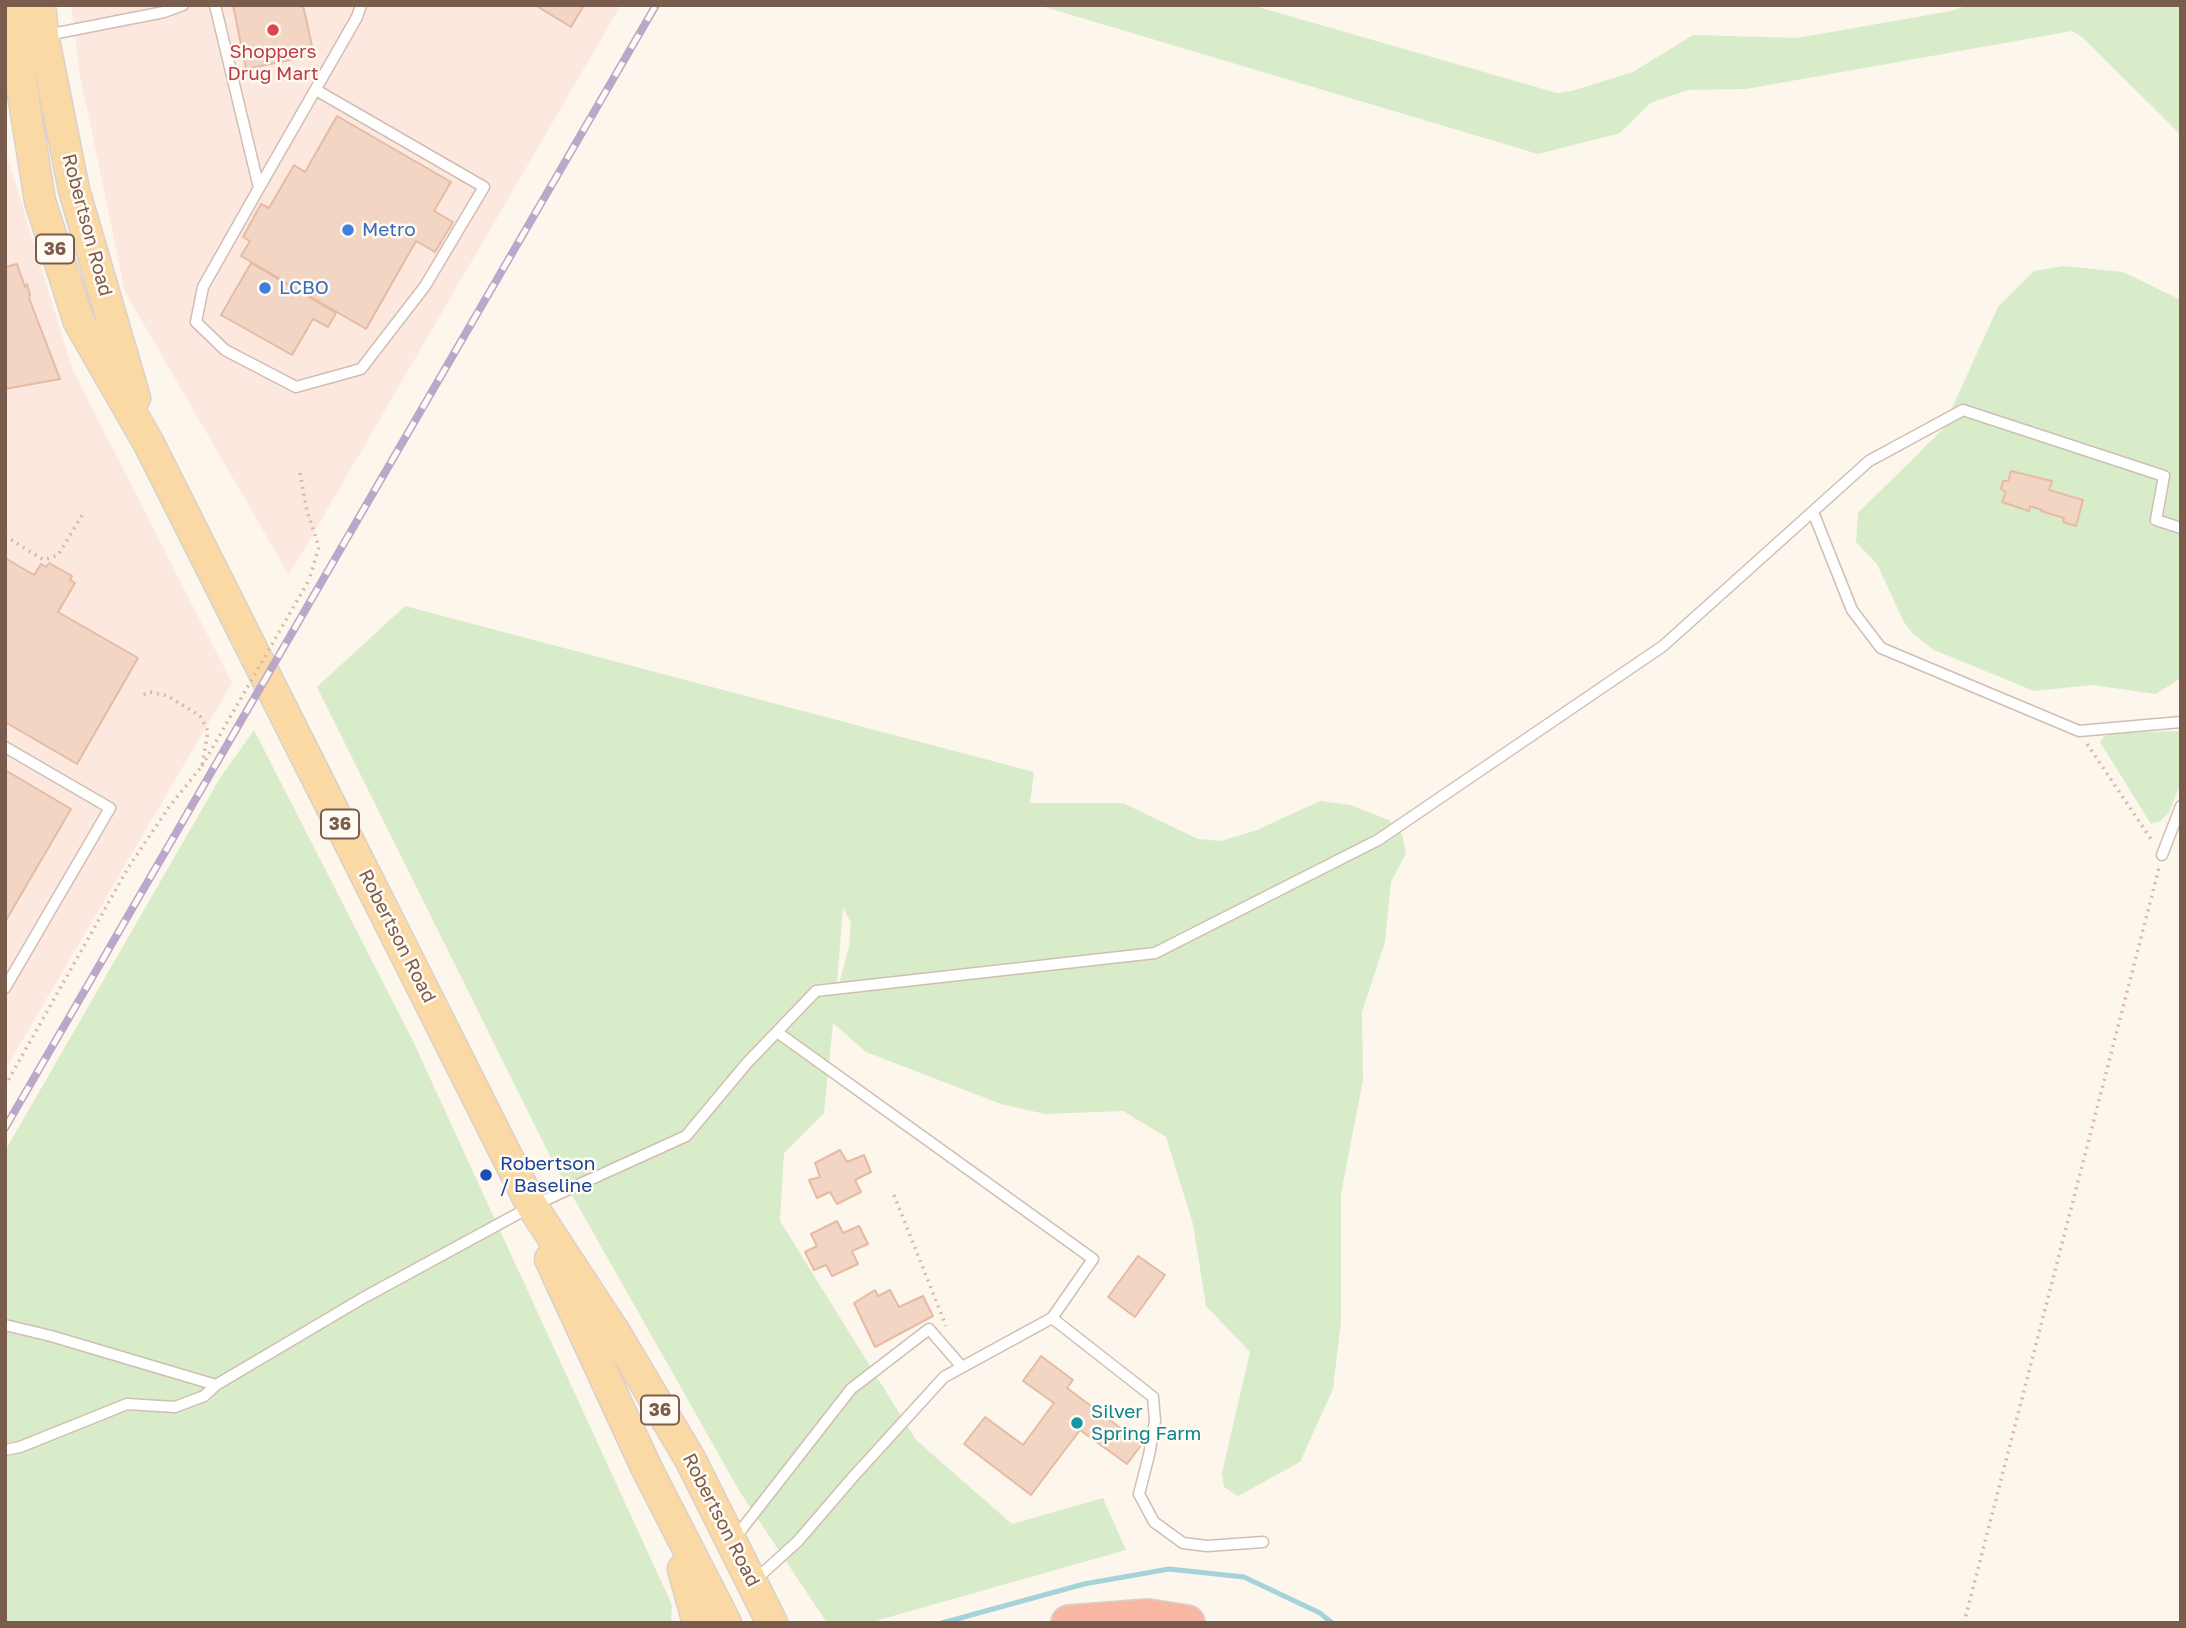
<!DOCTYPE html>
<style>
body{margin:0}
#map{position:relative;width:2186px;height:1628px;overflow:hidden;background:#fdf6ec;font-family:"Golos Text",sans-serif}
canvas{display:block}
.frame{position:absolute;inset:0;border:7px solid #7a5c4d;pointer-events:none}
</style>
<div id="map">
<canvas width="2186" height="1628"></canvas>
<div class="frame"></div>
</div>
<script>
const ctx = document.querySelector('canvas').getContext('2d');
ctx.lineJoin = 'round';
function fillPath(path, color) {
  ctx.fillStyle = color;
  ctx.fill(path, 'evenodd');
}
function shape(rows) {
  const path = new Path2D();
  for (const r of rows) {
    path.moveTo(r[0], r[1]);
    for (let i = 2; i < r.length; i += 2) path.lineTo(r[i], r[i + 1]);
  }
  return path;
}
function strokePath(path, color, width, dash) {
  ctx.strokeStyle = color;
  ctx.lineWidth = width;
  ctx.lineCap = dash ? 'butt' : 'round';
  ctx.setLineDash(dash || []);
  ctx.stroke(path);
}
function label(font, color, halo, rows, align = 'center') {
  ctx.font = font + ' "Golos Text",sans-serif';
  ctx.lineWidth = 5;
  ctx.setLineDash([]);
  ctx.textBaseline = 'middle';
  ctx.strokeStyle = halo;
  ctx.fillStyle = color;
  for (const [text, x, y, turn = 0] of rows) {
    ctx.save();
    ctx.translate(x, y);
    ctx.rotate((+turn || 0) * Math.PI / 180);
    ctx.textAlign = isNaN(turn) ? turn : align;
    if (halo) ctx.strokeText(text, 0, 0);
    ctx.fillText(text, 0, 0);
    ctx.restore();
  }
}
fillPath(shape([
 [71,5,621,5,289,575,125,292,80,75],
 [5,149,72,368,232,683,5,1070]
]), '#fde8e0');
fillPath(shape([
 [1038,5,1251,5,1557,93,1572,91,1633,72,1693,35,1797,38,1951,11,1969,5,2181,5,2181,135,2082,37,2072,31,1746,89,1688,90,1650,103,1620,133,1538,154],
 [2063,266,2123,272,2181,300,2181,678,2156,694,2093,685,2034,691,1934,650,1913,634,1904,622,1877,564,1856,542,1858,513,1942,430,1998,307,2034,271],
 [405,606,1034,772,1030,803,1123,803,1198,839,1221,841,1257,830,1320,801,1350,805,1389,820,1402,834,1406,853,1391,882,1385,942,1362,1012,1363,1080,1341,1194,1341,1322,1333,1389,1300,1462,1238,1496,1224,1487,1222,1473,1250,1352,1206,1306,1193,1224,1166,1137,1123,1111,1045,1114,1001,1104,866,1052,833,1023,824,1113,784,1153,780,1221,916,1440,1012,1524,1103,1498,1126,1550,868,1623,827,1623,740,1492,551,1158,317,687],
 [843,907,851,923,849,947,836,995],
 [254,730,413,1041,672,1605,671,1623,5,1623,5,1151,220,778],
 [2181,731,2181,782,2169,813,2160,821,2151,824,2100,742,2104,737,2112,733]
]), '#d8ecc9');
strokePath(shape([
 [942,1623,1084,1584,1169,1569,1244,1577,1320,1613,1332,1623]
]), '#a5d3da', 5);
const building = shape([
 [233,5,303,5,314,55,246,69,233,5],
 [535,5,584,5,571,27,535,5],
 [337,116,451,182,434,211,453,222,435,252,416,241,366,329,241,256,250,241,243,237,261,204,269,208,294,165,305,172,337,116],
 [251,263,336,313,328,327,313,319,292,355,221,315,251,263],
 [17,264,25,287,27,284,30,294,29,298,60,379,5,389,5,267,17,264],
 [2011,471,2052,481,2049,490,2083,500,2076,526,2063,522,2064,518,2041,511,2042,510,2030,506,2029,511,2002,502,2006,492,2001,489,2003,481,2008,481,2011,471],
 [5,558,34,575,41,564,46,567,49,563,72,576,70,580,75,583,58,612,138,658,77,764,5,722,5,558],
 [5,770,71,809,5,922,5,770],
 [840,1150,847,1162,864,1155,871,1172,855,1180,861,1192,837,1204,830,1192,817,1198,809,1180,820,1177,815,1163,840,1150],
 [837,1221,843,1233,859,1226,868,1244,852,1251,858,1264,832,1276,826,1265,814,1270,805,1252,817,1246,811,1234,837,1221],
 [1138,1256,1165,1275,1135,1317,1108,1297,1138,1256],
 [875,1290,878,1296,890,1290,899,1307,923,1296,933,1316,875,1347,854,1303,875,1290],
 [1041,1356,1073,1380,1067,1388,1142,1444,1127,1464,1080,1430,1031,1495,964,1444,985,1417,1023,1445,1054,1403,1023,1381,1041,1356]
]);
fillPath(building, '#f3d5c3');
strokePath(building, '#e6bba3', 2);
const service = shape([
 [215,5,259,188],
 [47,35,164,12,183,5],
 [316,90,484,187,425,286,361,369,296,387,225,350,196,322,203,287,259,188,357,17,361,5],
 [1813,512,1852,610,1881,648,2079,731,2181,722],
 [5,747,110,808,5,988],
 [2162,855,2181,806],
 [777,1032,1093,1259,1052,1318,1153,1397,1155,1421,1149,1455,1139,1494,1154,1522,1183,1543,1207,1546,1263,1542],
 [5,1325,51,1336,216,1385],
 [5,1450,20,1447,127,1404,175,1407,204,1396,216,1385,363,1298,532,1206,686,1136,747,1063,816,991,1155,953,1378,840,1663,646,1869,461,1963,410,2164,476,2156,520,2181,528],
 [734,1539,851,1389,929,1329,962,1367],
 [754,1581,798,1541,853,1477,944,1377,1052,1318]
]);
const primary = shape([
 [13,5,14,38,40,201,79,322,148,442,532,1206,614,1331,690,1459,772,1623],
 [40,5,43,35,74,190,135,398],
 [550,1259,646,1467,726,1623],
 [683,1569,698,1623]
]);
const motorway = shape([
 [1069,1623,1148,1617,1187,1623]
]);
strokePath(service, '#d1beb0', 13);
strokePath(primary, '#dad1cd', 33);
strokePath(motorway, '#dad1cd', 38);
strokePath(shape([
 [300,473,307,511,319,547,309,580],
 [5,536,44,560,58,555,84,512],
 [2087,744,2153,842],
 [5,1086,128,868,169,807,202,766,208,731,200,716,168,696,150,692,140,696],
 [894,1195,946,1326],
 [1964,1623,2159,868]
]), '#d9b8a5', 3.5, [2, 5]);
strokePath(service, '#fff', 10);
strokePath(primary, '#fbd9a5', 30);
strokePath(motorway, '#f7b7a3', 35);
const rail = shape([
 [5,1128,656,5]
]);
strokePath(rail, '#b9a8c9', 8);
strokePath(rail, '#fffaf3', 5, [16]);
strokePath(shape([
 [202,766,309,580]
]), '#d9b8a5', 3.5, [2, 5]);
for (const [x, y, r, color] of [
 [273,30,7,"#e0444e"],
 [348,230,7,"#3f7fe0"],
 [265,288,7,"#3f7fe0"],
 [486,1175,7,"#1a4fb4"],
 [1077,1423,7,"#0f9aa8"]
]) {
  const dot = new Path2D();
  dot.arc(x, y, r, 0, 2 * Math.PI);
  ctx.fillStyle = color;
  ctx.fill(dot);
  strokePath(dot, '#fffaf3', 2.5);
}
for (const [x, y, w] of [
 [55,249,38],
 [340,824,38],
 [660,1410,38]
]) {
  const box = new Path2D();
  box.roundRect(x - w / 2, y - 14.5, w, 29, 5);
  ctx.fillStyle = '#fffaf3';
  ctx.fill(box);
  strokePath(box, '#7a5c4d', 2);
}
label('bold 18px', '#7a5c4d', null, [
 ["36",55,249],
 ["36",340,824],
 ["36",660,1410]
]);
label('19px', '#be3a42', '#fffaf3', [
 ["Shoppers",273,52],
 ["Drug Mart",273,74]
]);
label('19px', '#7a5c4d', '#fffaf3', [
 ["Robertson Road",87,225,75],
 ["Robertson Road",397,936,63],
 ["Robertson Road",721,1520,63]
]);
label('19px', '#366cbe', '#fffaf3', [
 ["Metro",362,230],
 ["LCBO",279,288]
], 'left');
label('19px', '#164399', '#fffaf3', [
 ["Robertson",500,1164],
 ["/ Baseline",500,1186]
], 'left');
label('19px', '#0d838f', '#fffaf3', [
 ["Silver",1091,1412],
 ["Spring Farm",1091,1434]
], 'left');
</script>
